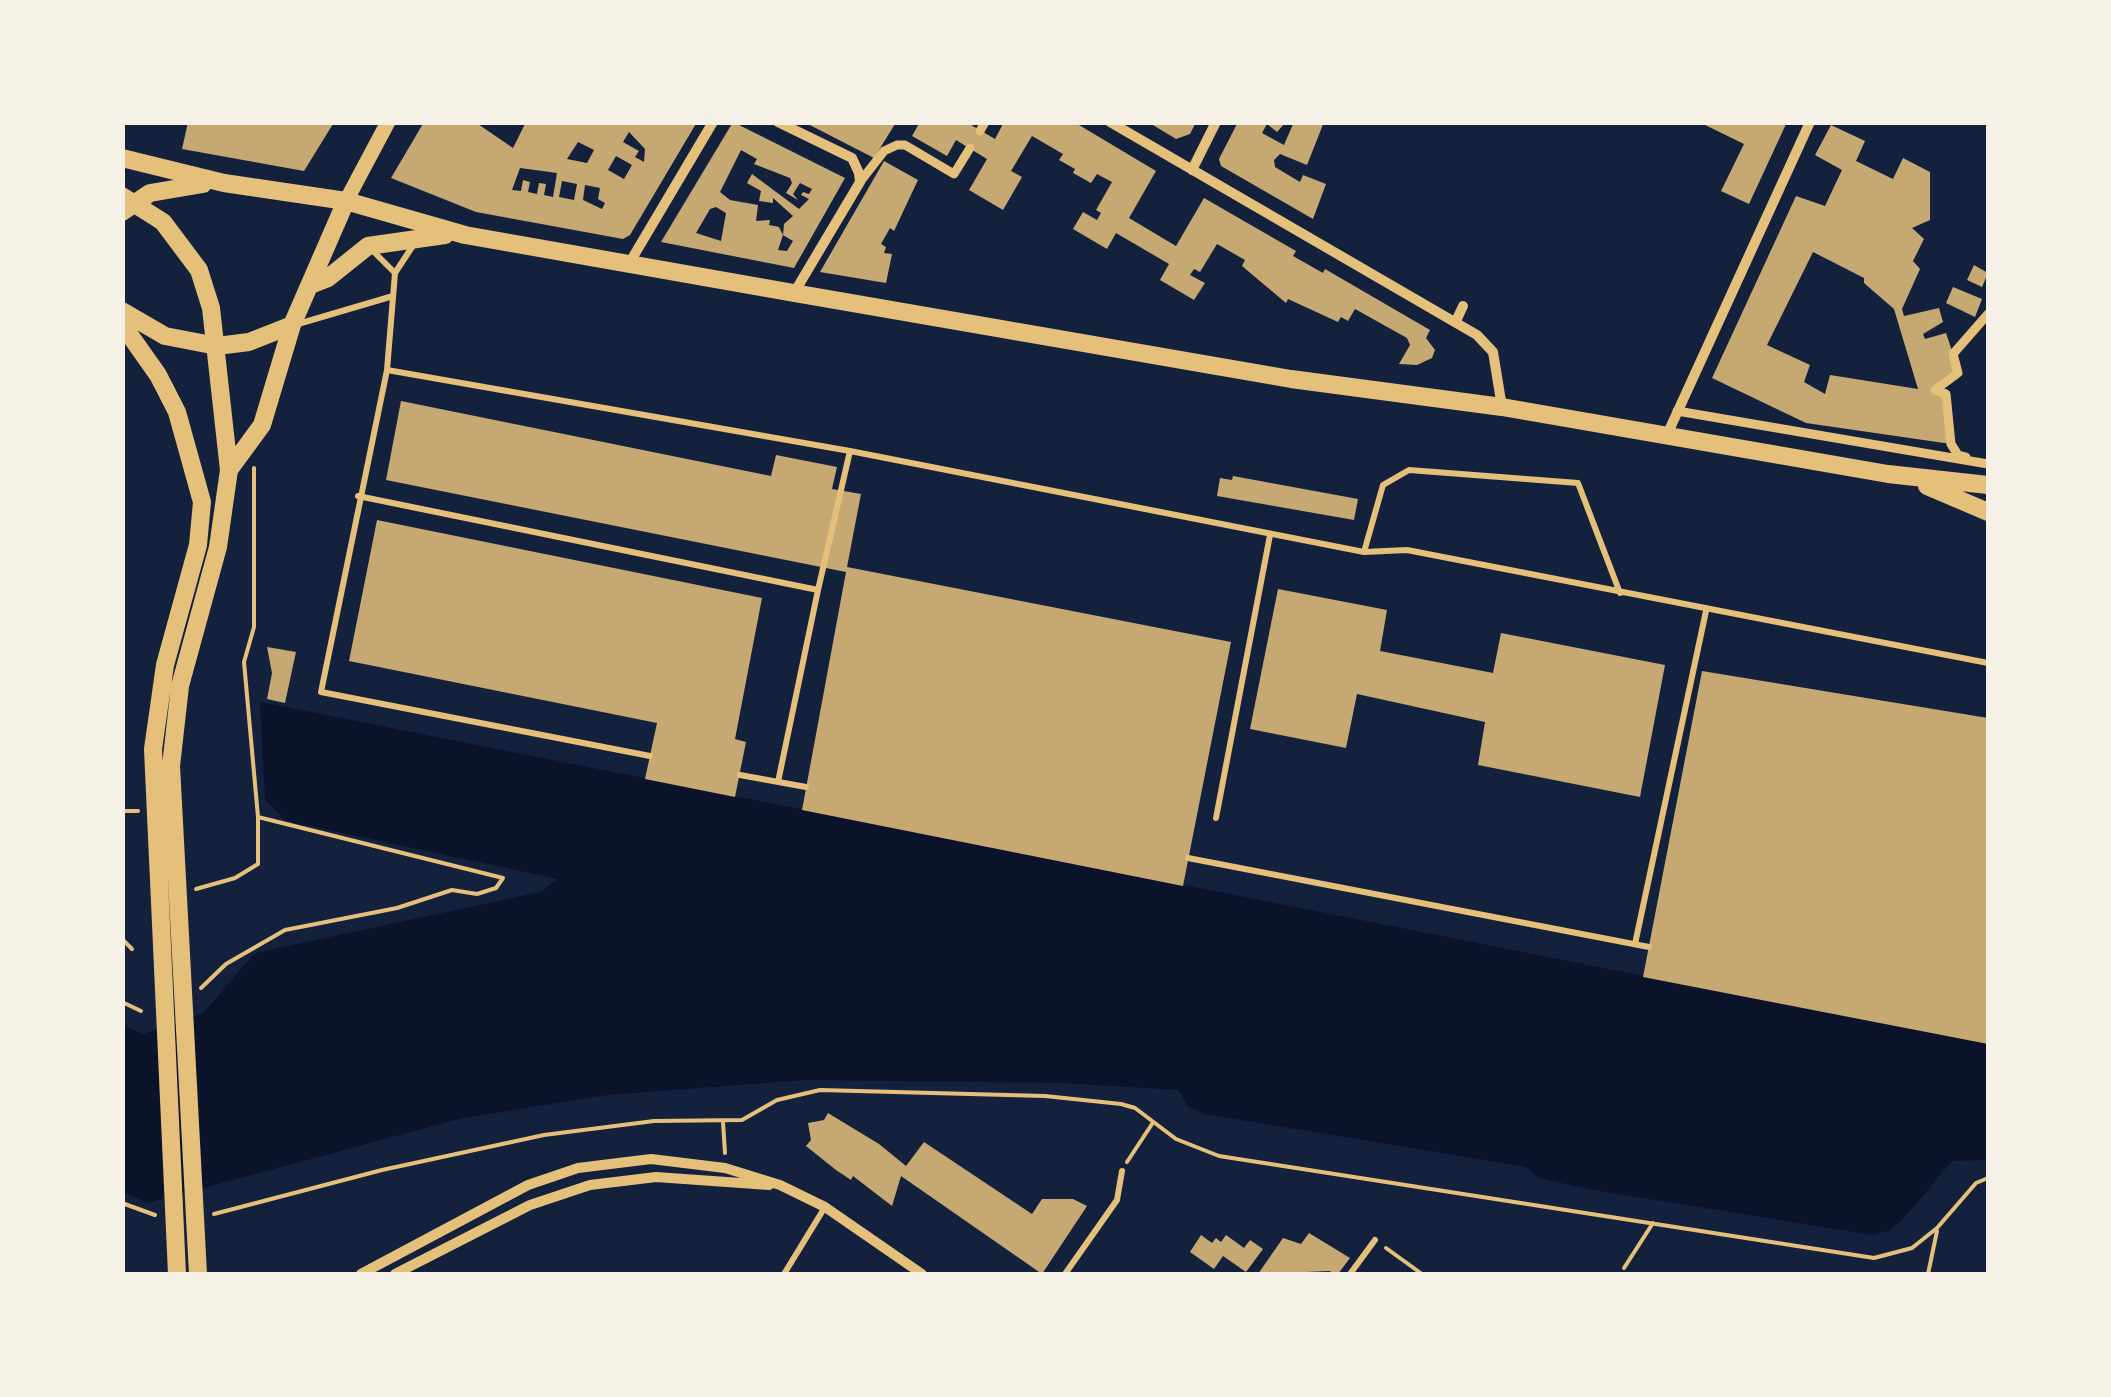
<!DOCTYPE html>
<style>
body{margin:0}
#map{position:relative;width:2111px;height:1397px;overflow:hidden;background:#14213d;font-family:"Work Sans",sans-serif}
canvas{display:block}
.frame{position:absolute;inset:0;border:125px solid #f6f1e7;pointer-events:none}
</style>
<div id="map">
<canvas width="2111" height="1397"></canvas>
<div class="frame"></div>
</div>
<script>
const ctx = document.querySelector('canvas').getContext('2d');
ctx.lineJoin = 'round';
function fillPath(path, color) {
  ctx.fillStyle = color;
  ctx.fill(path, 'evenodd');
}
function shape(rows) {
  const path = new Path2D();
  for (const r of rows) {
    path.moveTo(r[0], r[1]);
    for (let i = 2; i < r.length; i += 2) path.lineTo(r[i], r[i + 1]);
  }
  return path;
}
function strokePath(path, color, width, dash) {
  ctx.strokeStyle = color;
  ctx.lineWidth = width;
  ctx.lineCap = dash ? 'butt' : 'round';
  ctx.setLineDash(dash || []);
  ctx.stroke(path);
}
fillPath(shape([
 [260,702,1988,1044,1988,1160,1952,1161,1904,1218,1889,1231,1872,1235,1593,1190,1539,1178,1526,1167,1204,1114,1188,1106,1178,1090,1063,1083,806,1080,607,1095,459,1119,148,1203,123,1192,122,1025,143,1034,203,1013,255,953,540,892,558,879,286,821,265,800]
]), '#0b132b');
fillPath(shape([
 [188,122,325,122,333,124,304,171,182,149],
 [424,122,475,122,513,148,526,122,697,122,630,235,623,239,476,212,391,178],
 [629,132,645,149,644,162,635,157,639,151,623,142],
 [578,142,594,150,587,163,567,159],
 [616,156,632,165,624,179,608,170],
 [520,168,557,173,553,197,544,195,546,184,539,183,537,194,528,192,530,182,523,180,521,191,512,190],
 [562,181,577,184,574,200,559,197],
 [585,185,600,188,598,199,605,203,602,209,583,200],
 [733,122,845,178,794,268,661,242],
 [741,150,757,159,754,164,790,178,792,183,786,193,798,200,793,194,800,183,812,189,809,194,803,192,801,195,809,199,799,209,752,174,747,183,761,191,759,201,773,203,773,198,793,216,784,224,783,235,793,241,787,251,778,250,783,235,779,227,769,225,770,220,756,221,758,205,730,200,720,192],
 [716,207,726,213,721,241,696,233,710,209],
 [804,122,893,122,895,124,874,158],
 [920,122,966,122,995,139,1004,122,1074,122,1156,171,1129,218,1176,246,1204,198,1296,251,1293,256,1323,273,1325,269,1430,330,1426,338,1435,350,1432,358,1417,365,1399,364,1410,345,1407,338,1355,309,1348,321,1341,317,1338,322,1288,299,1286,303,1242,266,1245,260,1217,244,1200,272,1194,269,1190,275,1205,283,1194,300,1160,280,1169,264,1116,233,1107,249,1073,229,1083,212,1097,220,1101,213,1096,210,1112,182,1097,174,1091,183,1073,173,1075,169,1059,160,1063,154,1032,136,1011,171,1022,177,1003,210,969,190,987,159,956,140,947,156,912,136],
 [1148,122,1196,122,1190,134,1176,139],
 [1238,122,1286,122,1277,132,1267,124,1262,133,1284,145,1294,122,1324,122,1307,165,1280,154,1274,160,1275,167,1300,182,1303,175,1326,184,1313,219,1221,166,1219,159],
 [1699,122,1787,122,1749,204,1721,191,1744,144],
 [1831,125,1865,141,1856,161,1893,179,1903,158,1930,172,1930,220,1912,228,1924,239,1913,261,1920,269,1902,309,1904,316,1939,308,1943,322,1923,334,1925,339,1946,333,1959,372,1935,390,1945,392,1951,444,1806,423,1712,378,1796,196,1825,206,1842,170,1815,155],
 [1813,252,1864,278,1864,283,1894,309,1918,389,1830,375,1825,394,1804,382,1810,365,1767,345],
 [884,161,918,180,894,231,890,228,881,244,886,247,884,253,892,254,886,283,820,272],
 [1974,265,1988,273,1982,287,1967,280],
 [1953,287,1982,299,1975,317,1946,303],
 [401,401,771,476,776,455,837,467,832,489,861,494,847,567,1231,642,1183,886,802,810,846,572,386,480],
 [1233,476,1358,499,1354,520,1217,496,1220,478,1232,480],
 [377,520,762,598,735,739,746,742,735,797,645,779,657,723,349,661],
 [1278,589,1387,610,1380,651,1493,673,1501,633,1665,665,1640,797,1478,765,1485,722,1357,694,1346,748,1250,729],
 [267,647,296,652,285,703,267,699,272,673],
 [1702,671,1988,718,1988,1044,1643,977],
 [828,1113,879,1144,906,1166,924,1142,1032,1214,1042,1199,1073,1199,1087,1206,1042,1274,901,1176,892,1206,853,1176,851,1180,836,1170,806,1146,811,1140,808,1123,824,1120],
 [1309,1233,1350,1258,1338,1274,1329,1271,1258,1274,1283,1238,1301,1244],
 [1201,1235,1212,1243,1216,1238,1221,1242,1226,1235,1244,1248,1250,1240,1263,1249,1246,1272,1223,1256,1214,1269,1190,1252]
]), '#c6a872');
strokePath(shape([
 [122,811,138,811],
 [196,889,235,878,258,864,258,817,244,662,254,627,254,468],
 [122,939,132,949],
 [201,988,226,964,285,930,397,908,452,890,477,894,496,888,503,878,258,817],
 [122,1002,141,1011],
 [723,1122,725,1153],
 [1127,1162,1152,1124],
 [122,1203,155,1215],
 [214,1214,382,1170,544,1135,654,1121,742,1120,777,1100,820,1090,1045,1096,1121,1104,1135,1108,1176,1139,1219,1156,1874,1258,1912,1248,1937,1228,1976,1183,1988,1178],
 [1386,1248,1422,1274],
 [1624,1268,1653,1223],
 [1928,1274,1937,1231]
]), '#e5c07b', 4);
strokePath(shape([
 [372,250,395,273,414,244],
 [395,273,387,370,850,451,1364,552,1407,550,1988,663],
 [298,324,393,296],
 [387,370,321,692,650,756],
 [358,496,818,590,778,782],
 [1364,552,1383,485,1409,470,1578,483,1620,593],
 [818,590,850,451],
 [740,775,806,787],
 [1216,818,1270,535],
 [1188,858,1649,947],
 [1635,944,1706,611],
 [784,1274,825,1207],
 [1065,1274,1117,1200,1122,1171],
 [1350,1274,1375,1240]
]), '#e5c07b', 6);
strokePath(shape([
 [980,131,985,122],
 [860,182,884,151,897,145,905,145,954,174,970,148],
 [1677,411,1988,464],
 [1966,457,1958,455,1951,444,1946,394,1935,390,1958,373,1953,354,1988,314]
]), '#e5c07b', 9);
strokePath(shape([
 [778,122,852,158,859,173,860,182,794,293],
 [1110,122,1477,335,1493,352,1502,407],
 [1192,170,1216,122],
 [630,262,713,122],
 [1456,321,1463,306],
 [1666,437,1810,122],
 [361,1274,528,1185,578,1168,651,1159,725,1168,780,1185,825,1207,922,1274],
 [395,1274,530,1205,590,1185,656,1177,769,1185]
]), '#e5c07b', 10);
strokePath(shape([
 [346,201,388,122]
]), '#e5c07b', 15);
strokePath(shape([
 [122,158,224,183,346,201,465,235,794,293,1291,379,1502,407,1888,474,1988,485],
 [122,196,163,222,199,270,211,308,229,470,218,547,180,686,171,766,198,1274],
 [122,212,150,193,203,184],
 [310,285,328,278,368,246,445,235],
 [122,311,165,336,217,346,249,342,292,325],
 [122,324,158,375,177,412,202,502,198,545,165,665,153,749,177,1274],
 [229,470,262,425,292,325,346,201],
 [1927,486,1988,512]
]), '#e5c07b', 18);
</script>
